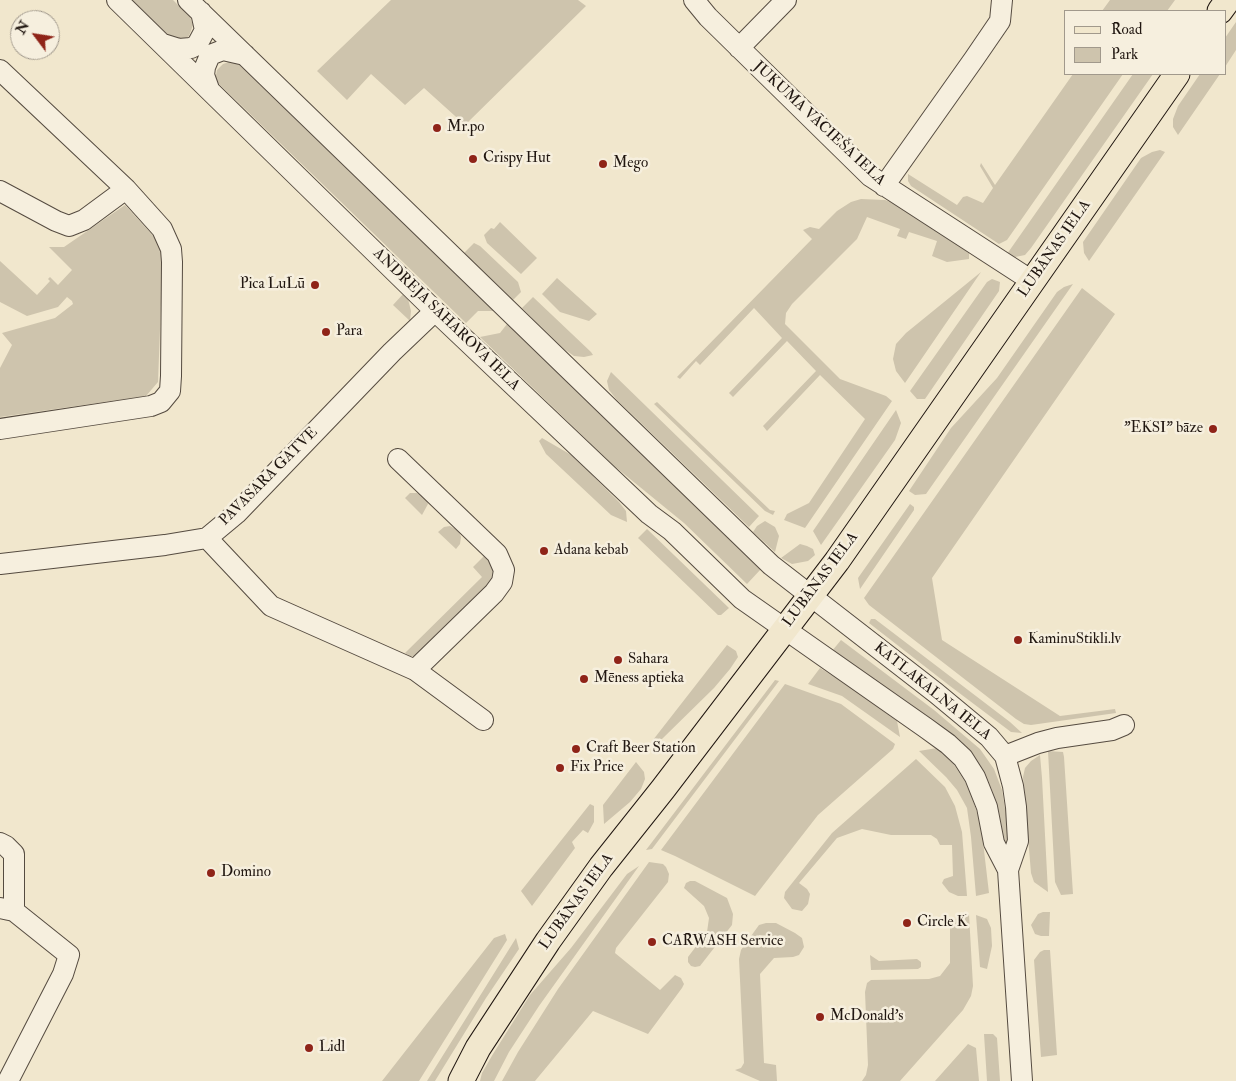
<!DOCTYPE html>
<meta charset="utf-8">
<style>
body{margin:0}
#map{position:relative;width:1236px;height:1081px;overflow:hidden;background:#f1e7cd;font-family:"IM FELL Double Pica",serif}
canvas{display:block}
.legend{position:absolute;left:1064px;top:10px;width:162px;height:65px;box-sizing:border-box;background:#f6efde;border:1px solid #a1998c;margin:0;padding:6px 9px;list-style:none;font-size:15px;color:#211711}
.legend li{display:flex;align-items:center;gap:10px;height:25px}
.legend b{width:25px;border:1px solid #a1998c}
.north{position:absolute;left:10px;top:10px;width:50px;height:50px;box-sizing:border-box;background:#f6efde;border:1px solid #a1998c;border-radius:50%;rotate:301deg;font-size:14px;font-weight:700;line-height:20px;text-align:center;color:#211711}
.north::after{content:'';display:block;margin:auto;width:18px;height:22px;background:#8f2418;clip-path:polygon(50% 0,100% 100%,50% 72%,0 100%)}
</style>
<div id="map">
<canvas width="1236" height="1081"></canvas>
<ul class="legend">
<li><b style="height:6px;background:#f1e7cd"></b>Road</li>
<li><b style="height:14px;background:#cec4ad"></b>Park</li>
</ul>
<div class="north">N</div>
</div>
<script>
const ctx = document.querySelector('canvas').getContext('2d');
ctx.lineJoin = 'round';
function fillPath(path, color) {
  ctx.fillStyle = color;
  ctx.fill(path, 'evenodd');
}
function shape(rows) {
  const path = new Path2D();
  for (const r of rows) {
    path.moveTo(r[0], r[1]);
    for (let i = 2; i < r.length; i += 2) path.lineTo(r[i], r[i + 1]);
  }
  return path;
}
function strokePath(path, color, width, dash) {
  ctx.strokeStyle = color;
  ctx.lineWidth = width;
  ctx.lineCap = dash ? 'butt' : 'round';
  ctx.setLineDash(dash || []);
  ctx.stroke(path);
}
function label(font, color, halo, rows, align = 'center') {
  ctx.font = font + ' "IM FELL Double Pica",serif';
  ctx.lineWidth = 5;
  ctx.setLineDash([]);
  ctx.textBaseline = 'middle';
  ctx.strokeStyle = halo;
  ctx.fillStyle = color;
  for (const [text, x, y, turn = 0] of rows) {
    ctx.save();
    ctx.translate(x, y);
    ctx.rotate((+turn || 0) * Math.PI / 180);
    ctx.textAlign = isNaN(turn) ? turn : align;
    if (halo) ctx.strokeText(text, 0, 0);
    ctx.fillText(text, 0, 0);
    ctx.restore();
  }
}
fillPath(shape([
 [132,0,173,0,190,17,193,25,189,36,183,40,170,37],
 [391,0,578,0,586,6,465,125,424,88,405,105,371,74,347,100,317,71],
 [1110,0,1175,0,1167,11,1102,11],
 [1236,22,1236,50,1225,67,1225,38],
 [232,61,235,61,494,311,478,311,466,323,215,80,217,70,223,64],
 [1073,74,1123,74,1007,240,999,244,911,186,908,181,908,174,957,205,963,197,967,196,983,203,993,188,980,166,981,163,995,185],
 [1133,74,1153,74,1031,248,1025,255,1015,257,1007,254],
 [1200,74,1220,74,1178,135,1173,127,1173,119,1178,106],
 [1160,150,1165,152,1089,261,1084,253,1083,242,1141,158,1152,152],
 [861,199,885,200,896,204,969,253,969,259,947,262,932,256,937,241,909,232,906,239,897,236,900,229,867,217,857,239,792,304,786,313,785,324,840,379,886,396,892,401,805,528,784,520,787,514,809,503,865,419,820,375,767,431,763,426,816,371,787,341,733,397,729,393,782,338,754,308,700,365,696,361,680,379,677,377,812,239,803,230,810,227,819,229,837,211,851,202],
 [125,205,157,240,163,251,158,382,146,396,0,417,0,368,12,345,2,333,55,318,73,304,72,301,67,297,58,307,27,316,0,302,0,261,37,295,50,281,48,279,50,277,58,285,72,270,49,247,64,247],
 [500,222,537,258,521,274,487,243,484,235,491,228,494,229],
 [474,243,480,246,518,282,521,292,513,300,464,253],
 [981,272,905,383,896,371,893,359,896,344,906,333],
 [557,278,597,314,589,321,560,312,542,294],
 [992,279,1000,282,999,291,925,399,917,399,910,391,987,282],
 [1073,284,926,494,915,495,909,491,951,428,997,378,1057,292,1064,287],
 [1082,288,1115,314,932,578,942,640,1060,716,1115,709,1116,713,1031,725,1024,724,1016,719,869,605,864,598],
 [404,293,407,295,411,311,410,321,393,305],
 [533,297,591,352,593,355,584,357,574,356,564,349,522,308],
 [507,324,761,569,747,584,684,523,613,465,480,337,500,333],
 [611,372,759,516,749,527,617,400,609,390,607,381],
 [657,402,770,510,775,511,773,515,765,511,654,404],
 [896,410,901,423,895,440,821,545,813,531],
 [542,438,573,456,619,502,626,511,627,522,611,515,546,454,539,441],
 [410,493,417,493,426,498,428,504,422,515,405,498],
 [910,504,914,507,914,510,860,589,858,578],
 [765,521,775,527,779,536,775,552,753,532,757,526],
 [450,526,459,531,461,537,460,544,456,549,438,532,444,527],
 [647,529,729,608,721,615,718,615,638,538],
 [800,544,807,546,813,549,815,555,808,561,792,564,781,558],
 [486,554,496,571,493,583,417,656,410,656,405,653,482,577,473,567],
 [871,619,875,619,1010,722,1022,733,1011,732,950,686,869,623],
 [841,640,934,710,980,749,994,769,1002,790,1009,833,1006,848,1002,837,992,790,982,770,971,754,942,727,905,700,832,651],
 [727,645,736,651,738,657,730,669,714,688,662,739,653,740],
 [820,668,845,683,897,721,900,737,842,696,808,684],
 [775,680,779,681,652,849,646,850],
 [785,684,841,704,895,744,893,749,818,815,755,896,675,856,661,850],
 [937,748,953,763,969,788,981,825,989,893,976,896,971,837,967,808,957,790,946,777,919,751],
 [1048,751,1063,752,1064,757,1073,894,1061,895,1055,882],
 [1040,755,1042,778,1048,892,1034,882,1031,873,1023,777,1025,768,1031,761],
 [916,759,945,787,955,806,962,832,967,896,958,896,949,892,942,883,944,879,953,876,952,845,940,845,937,839,931,835,891,835,862,829,837,838,799,883,807,889,810,894,808,904,802,911,792,909,784,898,785,892,832,833],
 [636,762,644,772,645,779,641,789,630,802,604,824,603,805],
 [590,804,594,806,594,822,588,833,583,830,572,842,575,848,532,906,521,891],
 [649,862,663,864,666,867,669,874,668,882,616,948,615,953,660,990,675,975,681,978,684,984,682,988,648,1034,593,1011,535,1081,502,1081,518,1052,558,989],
 [639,866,539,1006,509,1052,494,1081,480,1081,482,1073,493,1054,530,995,571,948,627,874],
 [690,881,695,881,727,898,733,914,732,925,700,966,695,967,691,966,688,962,688,957,707,932,709,918,704,906,684,888,686,883],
 [1043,912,1050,912,1049,936,1041,936,1035,934,1031,925,1038,914],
 [969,914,973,986,971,996,963,1010,900,1081,862,1081,866,1075,868,1065,865,992,867,983,871,980,929,979,940,976,950,963,950,927,955,920,961,915],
 [976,915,987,919,991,928,992,946,987,969,980,967],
 [766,923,776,923,795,933,802,938,804,947,799,955,793,957,774,958,760,974,764,1063,776,1065,777,1081,760,1081,735,1070,741,1068,744,1063,739,959,741,950,759,925],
 [505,934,507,940,419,1081,382,1081,494,938],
 [516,938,519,949,486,998,435,1081,427,1081],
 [1044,950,1050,950,1057,1055,1041,1057,1034,960,1040,952],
 [870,955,879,961,917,959,921,962,921,967,918,969,871,970],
 [984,1034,993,1034,997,1038,1000,1081,987,1081],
 [968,1044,976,1048,979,1081,935,1081]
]), '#cec4ad');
const minor = shape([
 [117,0,435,311,649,514,672,531,742,599,926,728,948,744,963,758,975,777,987,807,994,843,1008,870,1022,1081],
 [188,0,771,565,936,693,989,737,1005,756,1013,786,1016,807,1018,841,1008,870],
 [694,0,708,17,870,176,1032,281],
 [163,44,179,49,191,48,197,45,205,30,201,12],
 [739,48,786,0],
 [0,70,126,189,162,229,171,249,172,262,171,376,170,391,161,402,151,406,0,429],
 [209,89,204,75,205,67,210,55,223,50,245,55],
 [884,186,974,59,1000,21,1002,0],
 [0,191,56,221,69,226,84,220,126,189],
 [398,459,497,554,504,570,502,582,494,593,415,670],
 [207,538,271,606,415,670,483,720],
 [0,564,165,545,207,538,237,513,392,352,435,311],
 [1005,756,1038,743,1057,738,1112,730,1124,725],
 [0,843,6,846,14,854,14,911],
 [0,908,14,911,69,955,63,974,8,1081]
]);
const major = shape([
 [1220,11,1228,0],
 [461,1081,478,1048,548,941,601,867,663,789,837,561,1177,74]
]);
strokePath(minor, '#554b40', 22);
strokePath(major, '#211711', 27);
strokePath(minor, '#f6efde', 20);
strokePath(major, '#f1e7cd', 25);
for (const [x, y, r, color] of [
 [437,128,5,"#8f2418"],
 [473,159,5,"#8f2418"],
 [603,164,5,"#8f2418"],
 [315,285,5,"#8f2418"],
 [326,332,5,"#8f2418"],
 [1213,429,5,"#8f2418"],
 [544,551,5,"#8f2418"],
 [1018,640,5,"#8f2418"],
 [618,660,5,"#8f2418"],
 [584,679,5,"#8f2418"],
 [576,749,5,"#8f2418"],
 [560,768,5,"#8f2418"],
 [211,873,5,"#8f2418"],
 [907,923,5,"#8f2418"],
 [652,942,5,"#8f2418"],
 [820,1017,5,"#8f2418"],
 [309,1048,5,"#8f2418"]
]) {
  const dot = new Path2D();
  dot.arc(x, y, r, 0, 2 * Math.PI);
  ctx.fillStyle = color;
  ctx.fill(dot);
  strokePath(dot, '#f6efde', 2);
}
label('15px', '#211711', '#f6efde', [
 ["JUKUMA VĀCIEŠA IELA",819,124,43],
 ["LUBĀNAS IELA",1055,249,-55],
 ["ANDREJA SAHAROVA IELA",446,320,44],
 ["PAVASARA GATVE",269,477,-45],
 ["LUBĀNAS IELA",821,580,-53],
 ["KATLAKALNA IELA",932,692,39],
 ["LUBĀNAS IELA",577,902,-54]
]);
label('15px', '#211711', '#f6efde', [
 ["Mr.po",447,128],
 ["Crispy Hut",483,159],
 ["Mego",613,164],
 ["Pica LuLū",305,285,"right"],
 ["Para",336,332],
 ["\"EKSI\" bāze",1203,429,"right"],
 ["Adana kebab",554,551],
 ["KaminuStikli.lv",1028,640],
 ["Sahara",628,660],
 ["Mēness aptieka",594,679],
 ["Craft Beer Station",586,749],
 ["Fix Price",570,768],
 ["Domino",221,873],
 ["Circle K",917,923],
 ["CARWASH Service",662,942],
 ["McDonald's",830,1017],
 ["Lidl",319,1048]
], 'left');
</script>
